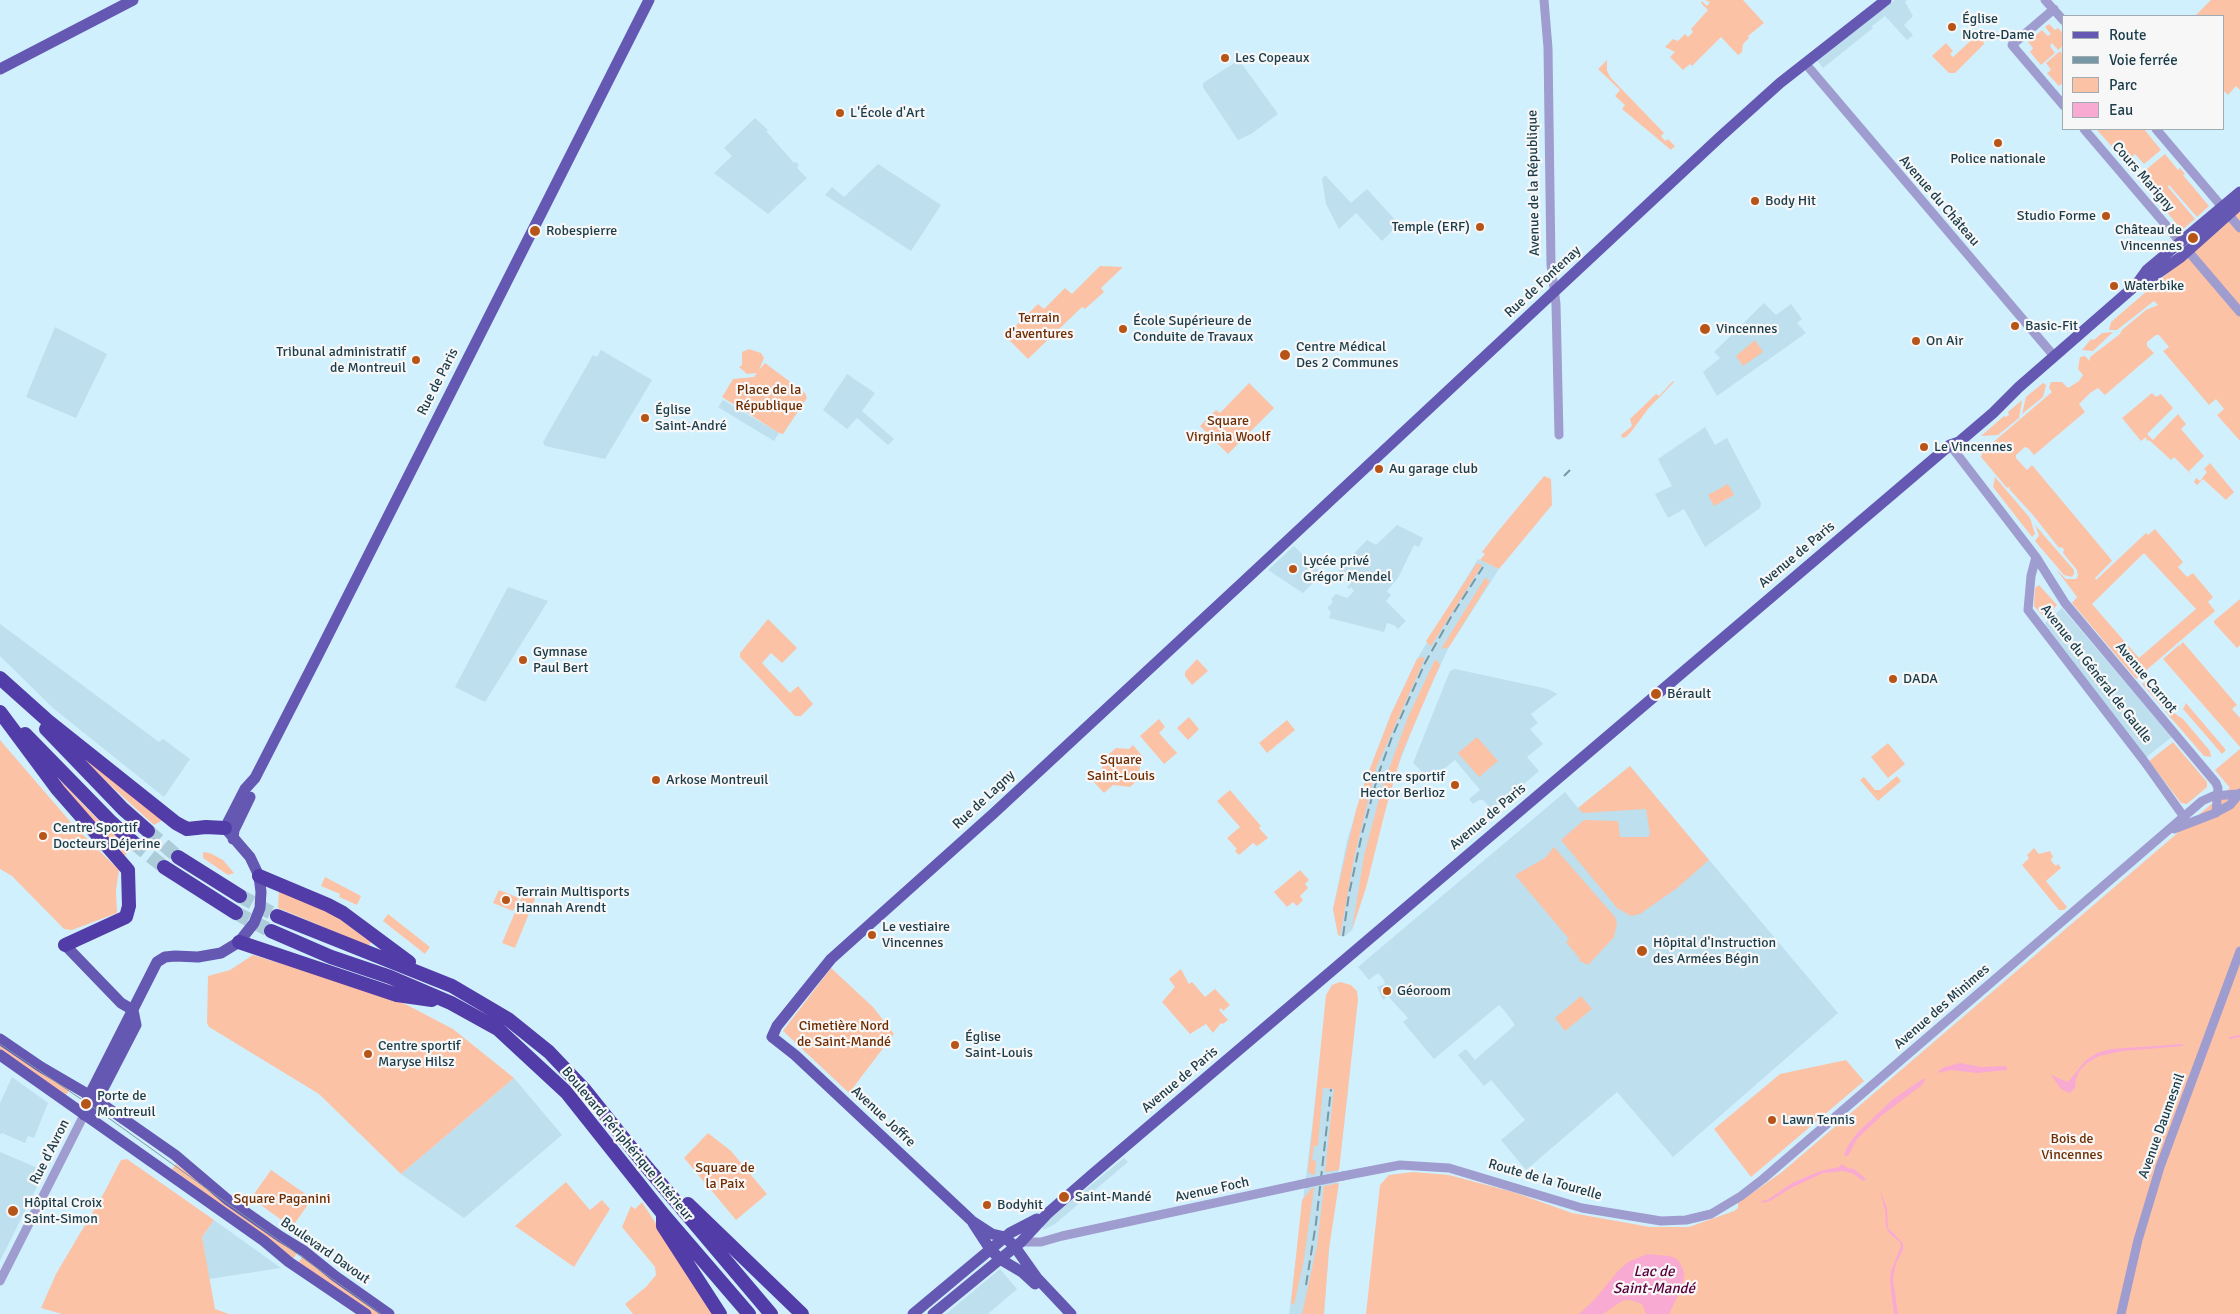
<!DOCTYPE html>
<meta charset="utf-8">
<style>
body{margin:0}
#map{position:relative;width:2240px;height:1314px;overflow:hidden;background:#d1f0fe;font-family:Signika,sans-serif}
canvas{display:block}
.legend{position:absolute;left:2062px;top:15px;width:162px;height:115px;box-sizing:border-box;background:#f7f7f7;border:1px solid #9facb2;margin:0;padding:6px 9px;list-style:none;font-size:15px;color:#1a3c4a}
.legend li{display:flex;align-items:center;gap:10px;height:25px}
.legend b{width:25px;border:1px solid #9facb2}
</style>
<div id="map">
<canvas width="2240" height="1314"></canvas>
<ul class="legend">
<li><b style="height:6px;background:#6558b3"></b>Route</li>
<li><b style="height:6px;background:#7898a6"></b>Voie ferrée</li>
<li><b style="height:14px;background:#fcc2a6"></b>Parc</li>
<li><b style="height:14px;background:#f8aad2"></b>Eau</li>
</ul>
</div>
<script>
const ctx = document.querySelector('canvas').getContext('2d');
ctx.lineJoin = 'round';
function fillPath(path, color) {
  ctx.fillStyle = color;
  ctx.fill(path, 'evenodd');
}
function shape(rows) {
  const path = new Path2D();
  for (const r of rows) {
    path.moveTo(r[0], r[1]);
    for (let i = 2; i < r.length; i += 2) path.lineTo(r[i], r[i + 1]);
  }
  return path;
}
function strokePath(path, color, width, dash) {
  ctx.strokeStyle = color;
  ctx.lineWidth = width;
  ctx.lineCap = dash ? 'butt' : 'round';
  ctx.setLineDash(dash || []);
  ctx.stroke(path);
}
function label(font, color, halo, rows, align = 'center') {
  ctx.font = font + ' Signika,sans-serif';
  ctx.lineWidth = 4.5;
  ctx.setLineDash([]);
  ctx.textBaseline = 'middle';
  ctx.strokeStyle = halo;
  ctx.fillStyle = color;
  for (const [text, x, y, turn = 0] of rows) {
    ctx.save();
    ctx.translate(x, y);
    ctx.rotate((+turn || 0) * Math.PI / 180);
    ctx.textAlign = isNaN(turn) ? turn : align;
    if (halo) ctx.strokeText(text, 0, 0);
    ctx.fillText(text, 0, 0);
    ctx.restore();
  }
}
fillPath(shape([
 [1895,0,1907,0,1905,2,1913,16,1904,25,1913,35,1907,40,1885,16,1872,26,1873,28,1823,68,1816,59],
 [1239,60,1278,114,1251,134,1238,140,1203,87,1203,83],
 [755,118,768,130,766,131,794,163,796,162,799,165,797,168,807,178,768,214,714,173,732,156,724,148],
 [878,164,941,205,911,251,825,195,832,187,844,197],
 [1325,175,1351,203,1367,189,1399,224,1382,241,1356,213,1339,229,1326,204,1322,179],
 [1764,303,1776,315,1791,304,1802,319,1797,323,1806,333,1717,396,1703,372,1720,358,1714,352],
 [55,327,107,354,76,418,26,397],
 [601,350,652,380,605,459,545,446,543,442,593,355,597,357],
 [847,374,875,393,862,411,894,439,888,445,857,418,847,429,823,410],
 [723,400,779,433,774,441,718,407],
 [1705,427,1715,445,1727,438,1761,503,1760,508,1705,547,1684,509,1668,518,1655,494,1672,486,1658,459],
 [1397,525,1423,538,1419,547,1414,545,1398,578,1387,591,1391,595,1386,601,1406,621,1398,629,1394,625,1387,623,1384,632,1329,618,1331,612,1327,608,1333,602,1331,599,1336,594,1347,598,1354,591,1351,587,1349,589,1347,587,1351,583,1338,570,1367,540,1376,545],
 [1294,546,1322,574,1303,593,1268,570],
 [1478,559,1499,569,1449,647,1422,704,1385,800,1352,930,1344,937,1338,935,1333,909,1347,841,1366,779,1391,714,1417,659],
 [508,587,548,601,485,702,455,687],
 [2062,608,2172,737,2145,758,2042,626],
 [0,624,159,742,163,739,190,759,164,797,53,708,0,656],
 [1455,669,1548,689,1557,694,1531,714,1538,723,1530,729,1543,744,1527,757,1539,771,1493,811,1483,800,1479,800,1473,804,1469,799,1480,790,1455,760,1430,780,1413,763,1450,671],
 [1630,766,1838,1013,1673,1157,1617,1092,1526,1170,1501,1140,1525,1120,1491,1080,1484,1086,1458,1055,1466,1049,1475,1060,1515,1025,1504,1010,1499,1005,1434,1059,1403,1022,1408,1018,1406,1016,1388,996,1383,1000,1377,987,1385,984,1384,980,1378,973,1369,980,1358,967,1565,792,1578,808],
 [12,1077,48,1103,34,1138,28,1136,25,1143,2,1133,0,1135,0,1103],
 [514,1078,562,1135,464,1218,401,1174],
 [1317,1087,1348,1091,1329,1249,1324,1314,1289,1314],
 [0,1152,45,1171,0,1261],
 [1124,1158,1128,1162,1055,1224,1043,1230,1043,1224],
 [214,1220,281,1268,209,1279,202,1237],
 [1000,1269,1017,1289,988,1314,946,1314]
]), '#bddfee');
fillPath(shape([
 [1705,0,1743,0,1764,23,1748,36,1749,38,1743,44,1742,52,1738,55,1721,37,1692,66,1690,64,1683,70,1670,57,1675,52,1665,47,1673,39,1678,41,1685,34,1688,37,1693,32,1691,29,1708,10,1701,3,1702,1,1707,6,1710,2],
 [2211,0,2240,0,2240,90,2236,86,2228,95,2224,91,2224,16,2195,16],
 [2049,24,2055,30,2058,28,2064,34,2064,45,2058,50,2052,43,2050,46,2055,53,2041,65,2030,52,2033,48,2028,42,2042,30,2048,36,2051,34,2045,27],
 [1981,31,1984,44,1955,73,1949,73,1932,56,1946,43,1953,51,1950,54,1953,57],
 [2060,51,2064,56,2064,82,2059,86,2047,73,2051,70,2046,63],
 [1607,60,1607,70,1610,77,1664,133,1661,136,1665,141,1668,139,1675,146,1671,150,1622,109,1625,105,1615,96,1620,90,1598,69],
 [2099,129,2144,129,2161,150,2144,164,2135,154,2132,157,2141,167,2134,171,2097,130],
 [2165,154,2178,170,2180,168,2185,174,2183,175,2209,206,2197,217,2169,185,2168,187,2195,219,2182,230,2137,177],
 [2240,211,2240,441,2217,415,2224,409,2216,399,2209,405,2163,351,2169,347,2159,335,2156,335,2147,342,2147,346,2154,353,2105,395,2098,388,2090,393,2079,404,2085,412,2034,455,2028,448,2025,447,2016,455,2016,458,2027,470,2032,465,2110,558,2112,561,2095,578,2096,580,2146,533,2148,535,2155,529,2183,562,2178,567,2187,577,2193,573,2213,597,2208,602,2215,611,2136,679,2072,603,2077,597,2056,569,2066,579,2076,579,2078,576,2077,570,2063,553,2064,549,2061,547,2059,548,2033,515,2010,490,2009,487,2007,488,1981,457,1983,452,1990,447,1991,444,2052,392,2049,388,2051,382,2062,382,2068,388,2079,381,2083,375,2078,369,2080,357,2085,356,2090,361,2090,357,2120,334,2122,330,2146,310,2158,305,2154,301,2117,330,2109,330,2111,322],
 [2144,553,2196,609,2139,658,2092,604],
 [1100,266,1123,267,1101,288,1104,292,1085,309,1082,307,1028,359,1005,336,1038,304,1044,309,1065,288,1072,294],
 [2113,332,2093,351,2082,350,2091,339,2094,340,2102,333],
 [1755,340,1763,352,1743,366,1736,356],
 [749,349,761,353,764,358,759,370,765,363,805,393,807,398,783,434,779,433,722,397,733,379,754,377,757,373,747,374,739,367,742,365,742,352],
 [1673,381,1674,382,1648,409,1631,432,1626,437,1622,438,1621,435,1632,426,1630,419,1656,394,1659,396],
 [1249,383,1274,408,1228,454,1200,426,1216,410,1220,413],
 [2043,383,2046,385,2043,397,2022,414,2026,397],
 [2152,393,2156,397,2161,394,2173,408,2147,434,2153,440,2178,414,2186,424,2181,429,2204,456,2189,471,2192,475,2174,457,2171,460,2149,440,2147,441,2146,437,2141,441,2122,418],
 [2022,400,2019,418,1998,435,1981,436,2004,416,2006,417,2009,415,2008,412],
 [2210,463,2234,492,2226,500,2203,479,2197,485,2194,482,2196,478,2200,481,2207,472,2204,469],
 [1544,476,1551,479,1552,505,1499,569,1480,560,1485,554,1482,552,1499,530],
 [1995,477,2030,518,2035,534,2032,537,1993,487],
 [1728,484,1734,495,1714,506,1708,495],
 [2035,525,2074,570,2074,574,2072,577,2064,575,2035,541,2039,535],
 [1477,563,1482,565,1431,646,1429,645,1426,641],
 [1485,578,1490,581,1449,647,1441,649],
 [2039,585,2057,605,2045,618,2034,606,2035,588],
 [2240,599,2240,645,2237,648,2214,623,2214,621],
 [768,619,797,648,782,663,771,653,762,663,790,693,798,686,813,704,801,716,795,716,740,657,740,653],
 [2183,642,2237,705,2232,709,2240,718,2240,747,2163,659,2179,645,2181,647,2180,645],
 [1422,657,1425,658,1376,768,1354,858,1340,936,1338,935,1333,909,1356,810,1366,779,1391,714,1417,659],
 [1197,659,1208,671,1192,685,1185,676,1185,672],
 [1435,660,1438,661,1440,665,1402,753,1386,808,1366,888,1352,930,1364,856,1382,788,1408,717],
 [2147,681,2150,681,2165,698,2170,708,2164,709,2142,684],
 [2186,703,2226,750,2222,754,2183,709],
 [2165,711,2174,713,2183,719,2210,751,2211,757,2204,756],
 [1189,717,1199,729,1188,740,1177,728],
 [1159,719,1165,727,1159,733,1177,753,1164,764,1140,736],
 [1287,720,1295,730,1267,753,1259,743],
 [1477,737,1498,761,1479,777,1458,753],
 [0,740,74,826,119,870,116,890,117,913,72,930,64,929,12,876,0,869],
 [2173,742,2207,782,2207,787,2187,804,2181,803,2149,761],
 [1888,743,1905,764,1888,778,1871,757],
 [1133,745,1144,758,1140,762,1139,779,1130,787,1113,785,1104,793,1092,780,1102,772,1102,760,1116,748,1129,749],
 [2240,749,2240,1314,1366,1314,1380,1185,1389,1175,1413,1172,1449,1175,1513,1192,1572,1213,1650,1227,1689,1227,1734,1211,1738,1208,1738,1203,1782,1172,2230,788,2215,770],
 [88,759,163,820,154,825,110,785,86,761],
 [1630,766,1709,860,1677,888,1640,914,1631,916,1617,908,1561,840,1584,820,1618,821,1620,837,1648,837,1650,834,1646,809,1583,813,1578,808],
 [53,773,103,825,130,848,125,856,83,811],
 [1897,776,1901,781,1878,801,1860,780,1864,777,1875,790,1880,790],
 [1230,790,1261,826,1259,828,1268,838,1257,846,1253,843,1239,855,1235,851,1237,849,1227,838,1240,827,1217,801],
 [1554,847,1615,917,1617,923,1614,937,1588,965,1578,960,1580,959,1566,942,1569,939,1515,875,1545,858],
 [2034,848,2039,854,2050,851,2053,857,2051,859,2052,862,2056,866,2058,864,2061,868,2046,881,2067,907,2064,910,2059,910,2022,865,2029,858,2027,855],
 [203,852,210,853,223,860,234,873,228,875,203,858],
 [1300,870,1309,880,1305,884,1308,888,1300,896,1303,900,1297,906,1293,902,1287,907,1274,892],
 [325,877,361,896,357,905,339,897,340,894,321,886],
 [279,889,327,910,371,942,369,946,278,908],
 [525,889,537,894,515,948,502,943],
 [499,890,519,898,513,911,493,903],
 [388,914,430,947,425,954,383,921],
 [253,955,384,995,407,1005,453,1029,514,1078,401,1174,319,1094,209,1027,207,1023,208,976,230,970],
 [831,968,873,1007,894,1034,849,1093,783,1031],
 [1181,969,1189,984,1192,982,1205,997,1215,989,1230,1005,1223,1011,1221,1008,1219,1010,1228,1020,1223,1024,1221,1023,1213,1033,1206,1024,1190,1034,1162,1002,1175,987,1169,979],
 [1340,982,1351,985,1357,991,1358,1000,1339,1170,1325,1172,1334,1089,1323,1088,1318,1144,1318,1146,1314,1146,1312,1160,1316,1161,1315,1174,1312,1175,1308,1171,1326,995,1332,985],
 [1581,996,1592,1009,1565,1031,1555,1018],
 [0,1043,70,1089,66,1095,0,1051],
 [1846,1060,1864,1081,1751,1177,1714,1129,1780,1074],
 [708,1133,731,1151,767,1194,736,1220,684,1158],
 [127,1159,214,1220,202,1237,215,1309,229,1314,62,1314,41,1308,56,1274,105,1191,121,1160],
 [176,1164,298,1252,293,1259,172,1169],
 [271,1170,307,1195,309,1203,295,1223,287,1224,251,1198],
 [566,1182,590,1210,602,1200,610,1209,574,1267,515,1226],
 [1339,1183,1329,1249,1324,1314,1302,1314,1317,1246,1324,1186],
 [1312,1188,1314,1188,1304,1259,1294,1305,1291,1303,1302,1200],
 [642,1202,714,1314,633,1314,625,1304,646,1287,656,1275,655,1267,622,1227,631,1206,635,1209],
 [303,1256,383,1314,371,1314,298,1263]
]), '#fcc2a6');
fillPath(shape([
 [2183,1044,2183,1046,2123,1051,2099,1056,2087,1063,2080,1070,2076,1079,2075,1088,2070,1093,2061,1089,2051,1075,2068,1082,2086,1060,2097,1053,2111,1049],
 [1960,1063,1981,1067,2006,1066,2007,1070,1977,1073,1951,1070,1937,1073,1942,1068],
 [1924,1078,1925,1080,1922,1085,1881,1116,1857,1139,1848,1156,1844,1156,1847,1147,1857,1133,1892,1100],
 [1842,1164,1847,1168,1854,1169,1866,1179,1863,1181,1854,1174,1844,1171,1823,1173,1791,1188,1770,1201,1761,1203,1762,1201,1769,1199,1792,1183,1820,1171,1839,1167],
 [1880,1190,1887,1208,1888,1228,1903,1243,1903,1250,1896,1263,1893,1279,1898,1314,1894,1314,1890,1282,1891,1271,1901,1246,1900,1242,1889,1233,1886,1226,1885,1210],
 [1647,1254,1670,1256,1677,1259,1681,1265,1684,1273,1683,1286,1669,1314,1646,1314,1642,1304,1630,1300,1622,1301,1603,1314,1579,1314,1595,1299,1618,1271,1628,1262]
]), '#f8aad2');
strokePath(shape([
 [2230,1038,2240,1036]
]), '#f8aad2', 2);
strokePath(shape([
 [148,831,178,857],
 [134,843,164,867],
 [240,896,277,916],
 [236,913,271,931]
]), '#acccda', 14, [14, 7]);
strokePath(shape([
 [1544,0,1548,48,1551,265,1556,304,1559,435],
 [2045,0,2064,21],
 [2054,9,2012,45,2064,106],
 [1805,63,2054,356],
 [2084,129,2240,312],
 [2156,129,2240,228],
 [1950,445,2036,557,2031,576,2028,610,2144,761,2184,817],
 [2036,557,2065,603,2216,783,2218,788,2216,813],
 [2174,829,2213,814,2230,805,2240,793],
 [1343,1176,1400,1165,1449,1168,1582,1208,1661,1221,1686,1220,1711,1214,1741,1196,1763,1179,2202,801,2213,796,2238,794],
 [1021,1242,1041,1242,1062,1236,1307,1183],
 [0,1281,84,1115],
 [2121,1314,2138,1240,2160,1167,2240,951]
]), '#9f9ccf', 9);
strokePath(shape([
 [0,69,133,0],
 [2140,283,2154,276,2181,257,2240,204],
 [233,839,234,830,250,797],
 [65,945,121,1003,133,1010],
 [0,1039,41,1067,89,1095,175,1155,228,1200,281,1237,304,1251,335,1276,389,1314],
 [0,1055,264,1241,289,1262,366,1314],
 [84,1115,86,1102,157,962,165,957,175,956,198,957,221,953,239,942,254,923,260,908,261,892,259,876,250,857,225,828,245,789,255,778,318,655,649,0],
 [84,1115,92,1110,136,1025,133,1010],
 [973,1223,990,1249,1000,1259,1022,1272,1035,1284],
 [913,1314,1010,1233,1037,1219],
 [933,1314,1021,1242,1048,1213,1094,1173,1876,508,1950,445,1959,442,1993,413,2019,387,2136,285,2147,270,2240,192],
 [1071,1314,1037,1278,1015,1247,1005,1237,992,1234,972,1221,795,1055,772,1037,777,1026,831,959,994,813,1242,583,1720,137,1780,83,1886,0]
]), '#6558b3', 11);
strokePath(shape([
 [0,678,48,721,176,823,187,829,206,827,225,828],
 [0,712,58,790,128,870,129,906,126,917,65,945],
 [46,729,123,809,148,831],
 [25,734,110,821,134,843],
 [178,857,240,896],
 [164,867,236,913],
 [259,876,328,905,343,913,409,962],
 [277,916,452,986,508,1019,549,1052,585,1090,645,1165,771,1314],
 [271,931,331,957,390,977,451,1003,498,1029,566,1092,663,1214,749,1314],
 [239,942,397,995,432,1000],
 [688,1204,802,1314],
 [663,1217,663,1226,720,1314]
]), '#523ca7', 14);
strokePath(shape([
 [0,1044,103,1114,381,1314]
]), '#7898a6', 1);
strokePath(shape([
 [1564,476,1570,470],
 [1343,936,1349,894,1362,834,1378,775,1392,737,1425,663,1451,617,1483,567],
 [1306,1285,1316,1223,1331,1089]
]), '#7898a6', 2, [10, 5]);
strokePath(shape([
 [1307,1183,1343,1176]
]), '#9f9ccf', 9);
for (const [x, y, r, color] of [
 [1952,27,5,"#b75518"],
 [1225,58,5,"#b75518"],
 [840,113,5,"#b75518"],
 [1998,143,5,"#b75518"],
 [1755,201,5,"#b75518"],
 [2106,216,5,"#b75518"],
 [1480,227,5,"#b75518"],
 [535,231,6,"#b75518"],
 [2193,238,6,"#b75518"],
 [2114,286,5,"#b75518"],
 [2015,326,5,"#b75518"],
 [1123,329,5,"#b75518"],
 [1705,329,6,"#b75518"],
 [1916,341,5,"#b75518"],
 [1285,355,6,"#b75518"],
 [416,360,5,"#b75518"],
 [645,418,5,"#b75518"],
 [1924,447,5,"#b75518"],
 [1379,469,5,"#b75518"],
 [1293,569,5,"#b75518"],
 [523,660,5,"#b75518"],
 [1893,679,5,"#b75518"],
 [1656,694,6,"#b75518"],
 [656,780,5,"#b75518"],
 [1455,785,5,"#b75518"],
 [43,836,5,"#b75518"],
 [506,900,5,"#b75518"],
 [872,935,5,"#b75518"],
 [1642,951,6,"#b75518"],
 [1387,991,5,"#b75518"],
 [955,1045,5,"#b75518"],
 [368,1054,5,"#b75518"],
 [86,1104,6,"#b75518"],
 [1772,1120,5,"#b75518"],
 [1064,1197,6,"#b75518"],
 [987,1205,5,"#b75518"],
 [13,1211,6,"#b75518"]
]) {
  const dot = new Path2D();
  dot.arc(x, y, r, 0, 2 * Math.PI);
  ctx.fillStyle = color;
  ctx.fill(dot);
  strokePath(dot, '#f7f7f7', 2);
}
label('14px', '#1a3c4a', '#f7f7f7', [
 ["Église",1962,19],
 ["Notre-Dame",1962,35],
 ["Les Copeaux",1235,58],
 ["L'École d'Art",850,113],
 ["Police nationale",1998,159,"center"],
 ["Body Hit",1765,201],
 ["Studio Forme",2096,216,"right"],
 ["Temple (ERF)",1470,227,"right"],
 ["Château de",2182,230,"right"],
 ["Vincennes",2182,246,"right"],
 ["Robespierre",546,231],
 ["Waterbike",2124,286],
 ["École Supérieure de",1133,321],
 ["Conduite de Travaux",1133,337],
 ["Basic-Fit",2025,326],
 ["Vincennes",1716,329],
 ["On Air",1926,341],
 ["Centre Médical",1296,347],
 ["Des 2 Communes",1296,363],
 ["Tribunal administratif",406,352,"right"],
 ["de Montreuil",406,368,"right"],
 ["Église",655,410],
 ["Saint-André",655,426],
 ["Le Vincennes",1934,447],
 ["Au garage club",1389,469],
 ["Lycée privé",1303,561],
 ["Grégor Mendel",1303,577],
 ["Gymnase",533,652],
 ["Paul Bert",533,668],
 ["DADA",1903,679],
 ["Bérault",1667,694],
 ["Centre sportif",1445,777,"right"],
 ["Hector Berlioz",1445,793,"right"],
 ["Arkose Montreuil",666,780],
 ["Centre Sportif",53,828],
 ["Docteurs Déjerine",53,844],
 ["Terrain Multisports",516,892],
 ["Hannah Arendt",516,908],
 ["Le vestiaire",882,927],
 ["Vincennes",882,943],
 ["Hôpital d'Instruction",1653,943],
 ["des Armées Bégin",1653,959],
 ["Géoroom",1397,991],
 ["Église",965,1037],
 ["Saint-Louis",965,1053],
 ["Centre sportif",378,1046],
 ["Maryse Hilsz",378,1062],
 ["Porte de",97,1096],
 ["Montreuil",97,1112],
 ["Lawn Tennis",1782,1120],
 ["Saint-Mandé",1075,1197],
 ["Hôpital Croix",24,1203],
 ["Saint-Simon",24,1219],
 ["Bodyhit",997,1205]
], 'left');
label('14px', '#1a3c4a', '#f7f7f7', [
 ["Cours Marigny",2143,177,49],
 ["Avenue de la République",1534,183,-91],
 ["Avenue du Château",1939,201,49],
 ["Rue de Fontenay",1543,282,-43],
 ["Rue de Paris",438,382,-63],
 ["Avenue de Paris",1797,555,-40],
 ["Avenue du Général de Gaulle",2096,674,52],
 ["Avenue Carnot",2146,678,50],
 ["Rue de Lagny",984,800,-43],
 ["Avenue de Paris",1488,817,-40],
 ["Avenue des Minimes",1942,1007,-41],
 ["Avenue de Paris",1180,1080,-40],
 ["Avenue Joffre",883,1117,43],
 ["Avenue Daumesnil",2162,1126,-70],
 ["Boulevard Périphérique Intérieur",627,1144,50],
 ["Rue d'Avron",50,1152,-63],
 ["Route de la Tourelle",1545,1180,16],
 ["Avenue Foch",1212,1190,-12],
 ["Boulevard Davout",325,1251,35]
]);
label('14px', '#6f2c00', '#f7f7f7', [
 ["Terrain",1039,318],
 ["d'aventures",1039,334],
 ["Place de la",769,390],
 ["République",769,406],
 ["Square",1228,421],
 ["Virginia Woolf",1228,437],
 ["Square",1121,760],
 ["Saint-Louis",1121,776],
 ["Cimetière Nord",844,1026],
 ["de Saint-Mandé",844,1042],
 ["Bois de",2072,1139],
 ["Vincennes",2072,1155],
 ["Square de",725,1168],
 ["la Paix",725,1184],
 ["Square Paganini",282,1199]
]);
label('italic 15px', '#5a003d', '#f7f7f7', [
 ["Lac de",1654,1272],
 ["Saint-Mandé",1654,1289]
]);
</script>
